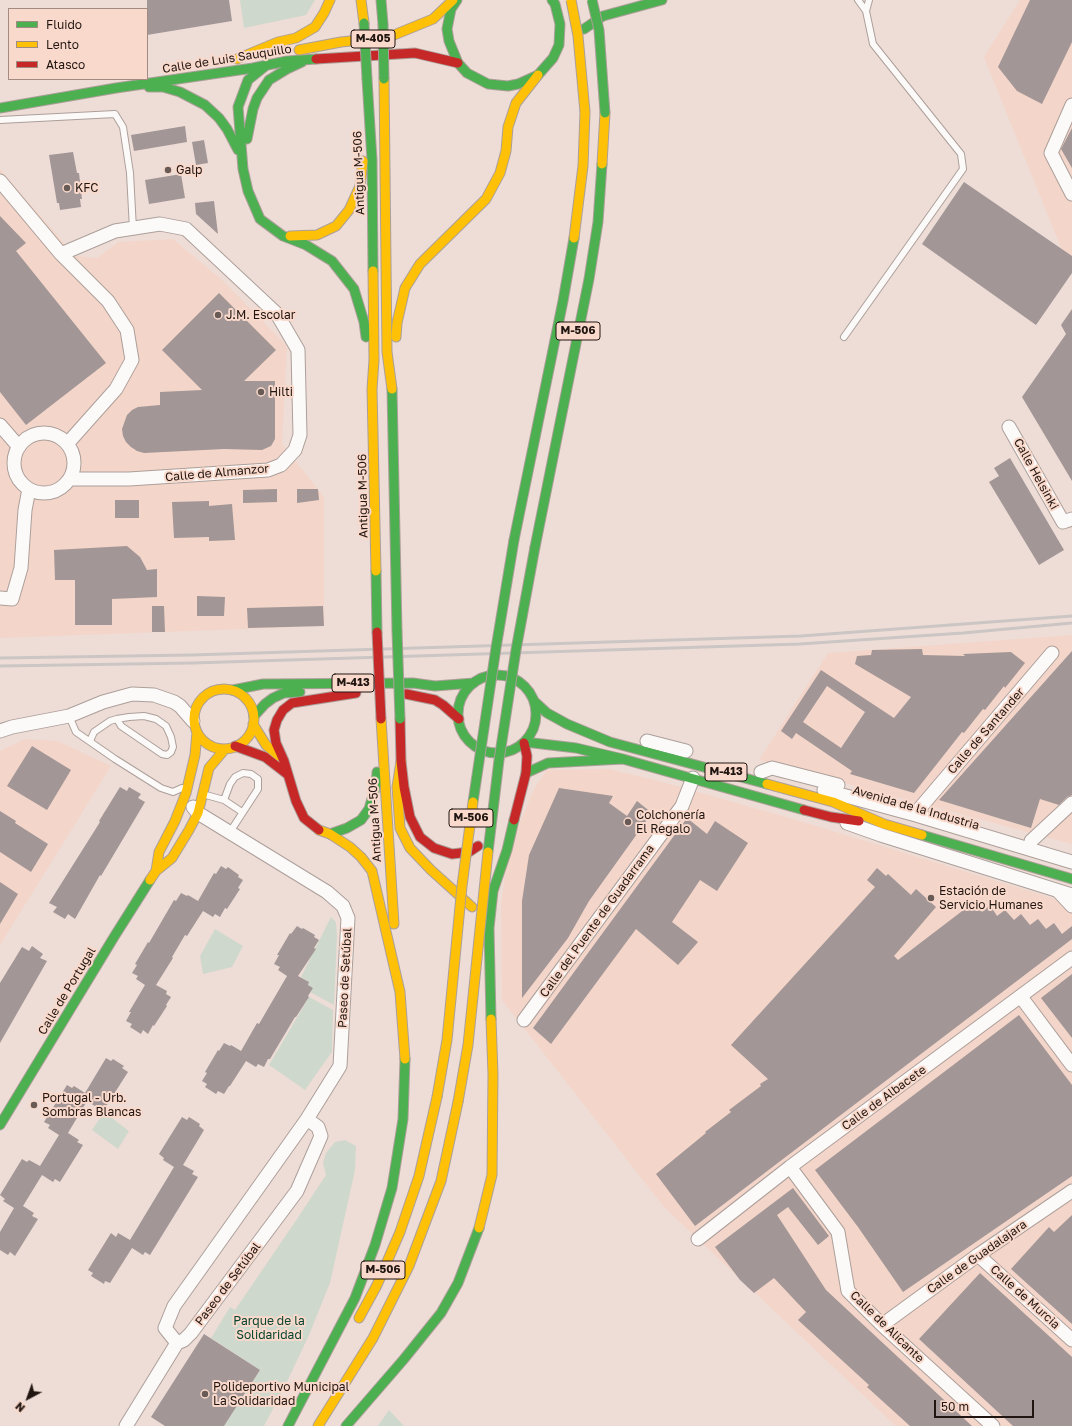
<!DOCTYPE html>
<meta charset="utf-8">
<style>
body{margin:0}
#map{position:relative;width:1072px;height:1426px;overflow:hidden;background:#eeddd6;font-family:"Golos Text",sans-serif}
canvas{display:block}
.legend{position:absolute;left:8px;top:8px;width:140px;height:72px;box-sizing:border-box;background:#f9d9cb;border:1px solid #a28b80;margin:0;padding:5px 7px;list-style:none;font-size:12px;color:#201510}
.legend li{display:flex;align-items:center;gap:8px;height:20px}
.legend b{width:20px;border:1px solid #a28b80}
.north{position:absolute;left:8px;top:1378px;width:40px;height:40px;-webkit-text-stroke:3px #f9d9cb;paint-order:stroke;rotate:221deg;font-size:11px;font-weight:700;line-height:16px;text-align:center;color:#201510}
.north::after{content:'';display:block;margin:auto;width:14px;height:18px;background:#201510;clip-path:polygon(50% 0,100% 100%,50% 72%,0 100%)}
.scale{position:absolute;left:934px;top:1400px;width:100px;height:18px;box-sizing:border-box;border:2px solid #201510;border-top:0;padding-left:5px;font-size:12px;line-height:14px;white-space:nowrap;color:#201510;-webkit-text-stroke:3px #f9d9cb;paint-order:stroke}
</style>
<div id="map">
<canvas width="1072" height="1426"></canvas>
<ul class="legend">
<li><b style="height:5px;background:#4caf50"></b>Fluido</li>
<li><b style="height:5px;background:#ffc107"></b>Lento</li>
<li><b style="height:5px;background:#c62828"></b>Atasco</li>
</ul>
<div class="north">N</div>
<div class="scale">50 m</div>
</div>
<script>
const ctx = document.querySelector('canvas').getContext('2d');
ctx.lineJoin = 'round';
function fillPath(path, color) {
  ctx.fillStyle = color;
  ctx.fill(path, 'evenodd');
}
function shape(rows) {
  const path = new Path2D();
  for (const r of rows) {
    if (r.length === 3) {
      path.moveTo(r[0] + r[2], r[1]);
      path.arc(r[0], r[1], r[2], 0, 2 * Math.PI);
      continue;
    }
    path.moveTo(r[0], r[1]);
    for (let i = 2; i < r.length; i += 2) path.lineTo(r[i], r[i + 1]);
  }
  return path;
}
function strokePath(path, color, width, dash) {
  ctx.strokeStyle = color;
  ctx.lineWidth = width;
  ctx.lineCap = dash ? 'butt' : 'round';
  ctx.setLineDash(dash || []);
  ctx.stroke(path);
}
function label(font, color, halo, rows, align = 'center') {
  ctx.font = font + ' "Golos Text",sans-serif';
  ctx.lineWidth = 4;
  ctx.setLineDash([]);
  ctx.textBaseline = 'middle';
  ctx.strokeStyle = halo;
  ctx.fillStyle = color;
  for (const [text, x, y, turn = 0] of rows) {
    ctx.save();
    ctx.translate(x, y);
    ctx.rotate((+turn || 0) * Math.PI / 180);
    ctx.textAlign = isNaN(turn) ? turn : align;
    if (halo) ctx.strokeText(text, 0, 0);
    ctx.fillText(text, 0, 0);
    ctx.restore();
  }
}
fillPath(shape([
 [1020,0,1072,0,1072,275,984,57],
 [0,169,75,256,97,258,119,242,173,239,222,280,287,346,282,444,324,497,324,626,0,638],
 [1072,635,1072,844,759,760,828,653],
 [25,739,57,741,111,766,0,945,0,751],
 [608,769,659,781,793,819,1072,904,1072,1426,896,1426,664,1207,502,1000,501,905,508,850,535,787,547,770]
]), '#f3d5c9');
fillPath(shape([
 [240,0,315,0,306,15,244,28],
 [331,917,336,922,337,936,334,1005,310,992,313,988,308,985,309,982,301,977],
 [215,929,243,946,232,967,203,974,200,956],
 [309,997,333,1010,332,1052,305,1090,269,1065],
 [104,1112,129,1131,118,1149,92,1130],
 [345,1140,356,1146,355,1170,330,1283,309,1335,286,1384,264,1426,224,1426,260,1370,211,1338,230,1307,235,1310,299,1216,326,1175,323,1163,326,1153,330,1148,335,1142],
 [389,1410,404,1426,378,1426]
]), '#cfd8cc');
fillPath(shape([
 [147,0,229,0,232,21,147,35],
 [1030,0,1072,0,1072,42,1042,104,1017,91,998,67],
 [185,126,187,142,134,151,131,135],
 [1072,128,1072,168,1061,149],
 [204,140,208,163,196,165,192,142],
 [73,152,77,173,79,173,82,199,80,199,81,207,60,210,59,203,57,203,49,155],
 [181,174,185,198,149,204,145,180],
 [964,182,1072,256,1072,273,1036,325,922,244],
 [214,201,218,234,196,214,195,203],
 [0,216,26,243,16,251,106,363,26,425,0,392],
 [219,293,276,350,244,381,275,381,275,439,271,446,262,450,224,449,144,453,137,451,131,447,126,442,123,436,122,429,127,415,132,410,138,407,160,405,160,392,202,390,162,350],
 [1072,309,1072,481,1022,397,1066,334,1061,325],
 [1010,458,1064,550,1039,565,989,482,999,476,994,468],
 [277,489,277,502,243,503,243,490],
 [297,489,318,489,319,500,297,503],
 [115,500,139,500,139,518,115,518],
 [209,501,209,506,232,504,235,540,209,541,209,537,174,538,172,502],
 [127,546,140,557,147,570,157,569,157,597,112,599,112,625,75,625,75,580,55,580,54,550],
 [197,596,225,597,224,616,197,616],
 [152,606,164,606,165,632,152,632],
 [323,606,324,626,248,628,247,608],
 [922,649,923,655,965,656,963,654,1011,652,1025,663,1005,688,1004,686,985,710,983,709,964,733,962,732,914,793,850,774,852,771,796,733,792,739,781,731,821,670,894,718,911,697,855,664,857,656,871,655,872,650],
 [827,686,865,712,841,748,803,722],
 [1072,651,1072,795,1067,797,1059,805,1040,799,1031,828,939,800],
 [32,746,71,770,47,810,7,786],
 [120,787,127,791,129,787,141,794,138,798,145,802,101,876,100,875,75,919,68,914,65,919,53,912,57,907,49,903,100,822,99,821],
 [559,788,613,796,609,803,627,816,637,801,652,813,589,901,568,938,522,998,522,901,529,855],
 [0,811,16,821,15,823,48,844,31,872,0,852],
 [687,818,707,834,715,821,748,843,717,891,700,880,672,922,698,942,678,965,636,929,551,1044,533,1028],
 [221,866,226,869,228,867,239,875,238,877,243,880,238,888,240,889,227,909,225,908,220,917,215,914,213,917,203,911,187,936,185,935,172,957,173,958,156,985,167,991,166,994,171,997,166,1005,167,1006,154,1026,153,1025,148,1034,143,1030,141,1034,130,1027,132,1024,126,1021,131,1012,129,1012,145,985,136,979,138,976,132,973,137,965,135,964,148,942,149,943,174,900,176,901,181,893,187,896,188,895,198,901,214,873,216,874],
 [877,868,886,876,888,874,911,895,916,889,936,907,894,956,898,960,974,902,982,912,990,905,997,916,1005,910,1014,920,1021,914,1030,925,1038,919,1046,929,1054,923,1062,934,1072,926,1072,939,695,1226,656,1174,706,1133,705,1132,731,1112,729,1110,761,1086,760,1084,768,1079,731,1045,875,887,867,880],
 [0,882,18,894,0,924],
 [297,926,302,929,303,928,315,935,314,937,319,940,314,948,316,949,298,976,309,982,308,985,313,988,308,996,309,997,296,1017,295,1017,270,1059,268,1059,264,1067,258,1064,256,1067,246,1061,230,1086,229,1086,224,1094,218,1091,216,1094,205,1087,207,1084,202,1081,207,1073,205,1072,218,1050,219,1051,224,1043,230,1046,231,1045,241,1051,257,1023,259,1024,287,976,278,970,280,967,274,964,279,955,277,955,290,933,291,934],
 [32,946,43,954,40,958,47,961,0,1043,0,983,22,947,29,951],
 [1072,974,1072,1038,1041,998],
 [1019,1015,1072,1085,1072,1176,903,1292,858,1227,815,1170],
 [106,1058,111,1061,113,1059,124,1066,122,1068,128,1072,105,1108,100,1105,98,1108,87,1101,68,1133,79,1140,77,1142,83,1145,60,1182,55,1179,53,1182,42,1175,23,1206,34,1213,32,1216,38,1219,15,1256,10,1252,8,1255,0,1250,0,1232,14,1208,3,1201,5,1199,0,1195,22,1159,27,1162,29,1160,40,1166,59,1135,48,1128,50,1125,44,1122,67,1085,72,1088,74,1086,85,1093],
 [182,1117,187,1120,189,1117,200,1124,199,1126,204,1130,183,1165,194,1171,192,1174,198,1177,150,1255,145,1252,143,1255,132,1248,110,1283,105,1281,104,1284,91,1276,93,1273,88,1270,111,1233,116,1237,118,1233,130,1240,174,1167,163,1160,164,1158,159,1154],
 [793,1188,829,1236,818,1245,788,1207,777,1215,826,1290,972,1426,910,1426,867,1387,869,1385,798,1320,806,1312,774,1278,754,1293,740,1280,715,1247],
 [1072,1215,1072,1324,1011,1269,1049,1227,1054,1232],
 [980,1273,1072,1357,1072,1426,1013,1426,919,1339],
 [204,1334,260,1370,224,1426,165,1426,151,1417]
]), '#a29696');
const lane = shape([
 [858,0,866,11,869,0],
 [0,120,115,114,123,127,130,173,133,229],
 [844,337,963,169,961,154,873,44,866,11],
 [69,716,76,732,115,759,161,788,173,792,182,788],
 [90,741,94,732,110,721,117,719,129,717,144,716,156,719,166,726,171,737,173,747,171,752,167,755,162,754,121,726,117,719],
 [206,795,224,800,242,812],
 [224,800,230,784,235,777,243,773,251,774,258,779,258,789,230,832]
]);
const street = shape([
 [1072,105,1051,153,1072,194],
 [0,181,61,254,108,301,127,330,132,360,116,389,67,444],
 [61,254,115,231,160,224,186,229,277,314,298,350,300,435,295,450,281,465,268,470,129,479,70,479],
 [0,425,19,447],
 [1009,427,1063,522,1072,519],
 [44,463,30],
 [0,598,12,599,21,568,25,510,29,489],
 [0,731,12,727,69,716,103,702,132,694,154,695,174,702,180,706,193,721],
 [647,741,686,751],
 [761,772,772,768,838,785],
 [824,790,916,815,1072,862],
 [920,808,1052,653],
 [847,823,881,835,1072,895],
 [1031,841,1072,803],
 [1058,891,1072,906],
 [1021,997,1072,1065],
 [524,1020,682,806,693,778],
 [790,1167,838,1232,848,1291,882,1325,993,1426],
 [698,1239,790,1167,1072,958],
 [978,1255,1072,1340],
 [882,1325,978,1255,1072,1191],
 [177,1343,165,1328,174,1306,307,1119,340,1066,348,918,343,906,327,892,198,813,193,807],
 [126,1426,177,1343,184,1340,191,1333,297,1191,321,1136,318,1127,307,1119]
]);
const fast = shape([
 [381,0,383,24],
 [457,0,451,9,447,29,449,41,458,63,467,73,488,84,508,86,518,84,538,75,553,58,559,45,560,24,555,4,552,0],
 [584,29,603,16,662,0],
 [268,64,248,80,238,107,243,169,248,191,260,219,283,236,306,245,332,261,354,289,364,322,366,337],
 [367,79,372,160,373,271],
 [149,87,163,87,180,92,205,105,219,118,227,129,238,150],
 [0,108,116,88,253,68,287,61,316,59],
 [247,139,253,109,257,98,269,80,287,69,302,62],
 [392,389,397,631],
 [514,540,563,301,574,238],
 [535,547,589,279,598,222,602,164],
 [376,571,377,632],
 [497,714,39],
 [233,690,263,684,413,683,435,686,474,683],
 [534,701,547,713,567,724,610,742,767,784],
 [254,716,265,704,273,698,284,693,300,692],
 [525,742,576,748,623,759,804,810],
 [526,773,548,763,623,759],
 [330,834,347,828,361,820,369,809,376,785,377,772],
 [922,835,1072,879],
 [491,1019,489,928,493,891,507,850,514,820],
 [0,1125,114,937,150,880],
 [288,1426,355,1298,375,1245,392,1188,403,1119,405,1059],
 [346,1426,404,1359,441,1313,458,1283,479,1228]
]);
const slow = shape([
 [361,0,364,23],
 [299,50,341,42,389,37,433,19,453,0],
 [237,59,278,42,296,38,315,27,324,13,330,0],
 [384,79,387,352,392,389],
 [602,164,605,113],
 [290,236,317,235,336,226,349,210,360,186,363,161],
 [574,238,583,166,585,112],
 [373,271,374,360,372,389,376,571],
 [396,337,397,323,405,288,420,264,486,199,500,173,506,151,508,127,516,103,538,75],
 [224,719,30],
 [381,719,394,924],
 [253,724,266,745,279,756],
 [401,761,397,787,400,828,410,848,431,870,472,907],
 [767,784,833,802,884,824,922,835],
 [319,830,330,834,350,847,361,857,372,871,400,992],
 [156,871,159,852,175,821,186,793,195,755,197,732],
 [150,880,156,871,172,858,189,830,198,813,209,768,225,749],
 [400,992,405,1059],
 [479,1228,492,1175,493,1074,491,1019],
 [359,1318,377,1285,400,1232,419,1176,437,1097],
 [318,1426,373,1338,409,1266,441,1181,458,1102]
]);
const jam = shape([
 [316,59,415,53,458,63],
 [406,694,435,700,443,705,459,719],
 [400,719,401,761,404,787,410,817,420,837,434,848,452,854,469,852,478,846],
 [235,746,265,757,287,774],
 [804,810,831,817,859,821],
 [514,820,526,773,527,756,524,743],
 [319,830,304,818,296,801,284,761,276,743,274,730,277,720,283,710,292,703,356,693]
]);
strokePath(lane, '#ac9f9a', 8);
strokePath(street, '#ac9f9a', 15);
strokePath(fast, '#ac9f9a', 11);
strokePath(slow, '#ac9f9a', 11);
strokePath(jam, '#ac9f9a', 11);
strokePath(lane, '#fcfaf9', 6);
strokePath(street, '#fcfaf9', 13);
strokePath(fast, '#4caf50', 9);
strokePath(slow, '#ffc107', 9);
strokePath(jam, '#c62828', 9);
strokePath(shape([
 [0,658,192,655,801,636,1072,616],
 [0,666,193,663,800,644,963,633,1072,623]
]), '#cbc6c4', 3);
const fastBridge = shape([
 [592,0,599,30,605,113],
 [364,23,367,79],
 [383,24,384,79],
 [397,631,400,719],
 [473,802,496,648,514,540],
 [488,852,499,760,516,650,535,547]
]);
const slowBridge = shape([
 [571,0,578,36,585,112],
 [437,1097,447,1040,462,886,473,802],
 [458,1102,468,1045,488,852]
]);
const jamBridge = shape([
 [377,632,381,719]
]);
strokePath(fastBridge, '#ac9f9a', 11, []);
strokePath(slowBridge, '#ac9f9a', 11, []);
strokePath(jamBridge, '#ac9f9a', 11, []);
strokePath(fastBridge, '#4caf50', 9);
strokePath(slowBridge, '#ffc107', 9);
strokePath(jamBridge, '#c62828', 9);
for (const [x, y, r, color] of [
 [168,170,4,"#685b55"],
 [67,188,4,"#685b55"],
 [218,315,4,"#685b55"],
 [261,392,4,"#685b55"],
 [628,822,4,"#685b55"],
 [931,898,4,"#685b55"],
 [34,1105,4,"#685b55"],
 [205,1394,4,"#685b55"]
]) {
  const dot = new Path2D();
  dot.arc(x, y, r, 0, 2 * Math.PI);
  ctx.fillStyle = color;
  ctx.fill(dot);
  strokePath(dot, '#f9d9cb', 1.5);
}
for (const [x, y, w] of [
 [373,39,44],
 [578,331,44],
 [353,683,42],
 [726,772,42],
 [471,818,44],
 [383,1270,44]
]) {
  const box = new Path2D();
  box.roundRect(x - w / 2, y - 9, w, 18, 3);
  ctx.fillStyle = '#f9d9cb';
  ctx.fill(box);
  strokePath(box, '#201510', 1);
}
label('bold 11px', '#201510', null, [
 ["M-405",373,39],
 ["M-506",578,331],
 ["M-413",353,683],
 ["M-413",726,772],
 ["M-506",471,818],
 ["M-506",383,1270]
]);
label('12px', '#201510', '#f9d9cb', [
 ["Calle de Luis Sauquillo",227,59,-9],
 ["Antigua M-506",359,173,-92],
 ["Calle de Almanzor",217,473,-5],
 ["Calle Helsinki",1036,474,61],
 ["Antigua M-506",363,496,-91],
 ["Calle de Santander",986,731,-49],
 ["Avenida de la Industria",916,808,16],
 ["Antigua M-506",375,820,-93],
 ["Calle del Puente de Guadarrama",597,921,-54],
 ["Paseo de Setúbal",345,978,-87],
 ["Calle de Portugal",67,991,-59],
 ["Calle de Albacete",884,1098,-36],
 ["Calle de Guadalajara",977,1257,-35],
 ["Paseo de Setúbal",228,1284,-53],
 ["Calle de Murcia",1025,1297,42],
 ["Calle de Alicante",887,1327,44]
]);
label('12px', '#201510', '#f9d9cb', [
 ["Galp",176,170],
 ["KFC",75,188],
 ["J.M. Escolar",226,315],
 ["Hilti",269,392],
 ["Colchonería",636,815],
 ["El Regalo",636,829],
 ["Estación de",939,891],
 ["Servicio Humanes",939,905],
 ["Portugal - Urb.",42,1098],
 ["Sombras Blancas",42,1112],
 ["Polideportivo Municipal",213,1387],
 ["La Solidaridad",213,1401]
], 'left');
label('12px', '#05442f', '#f9d9cb', [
 ["Parque de la",269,1321],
 ["Solidaridad",269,1335]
]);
</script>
